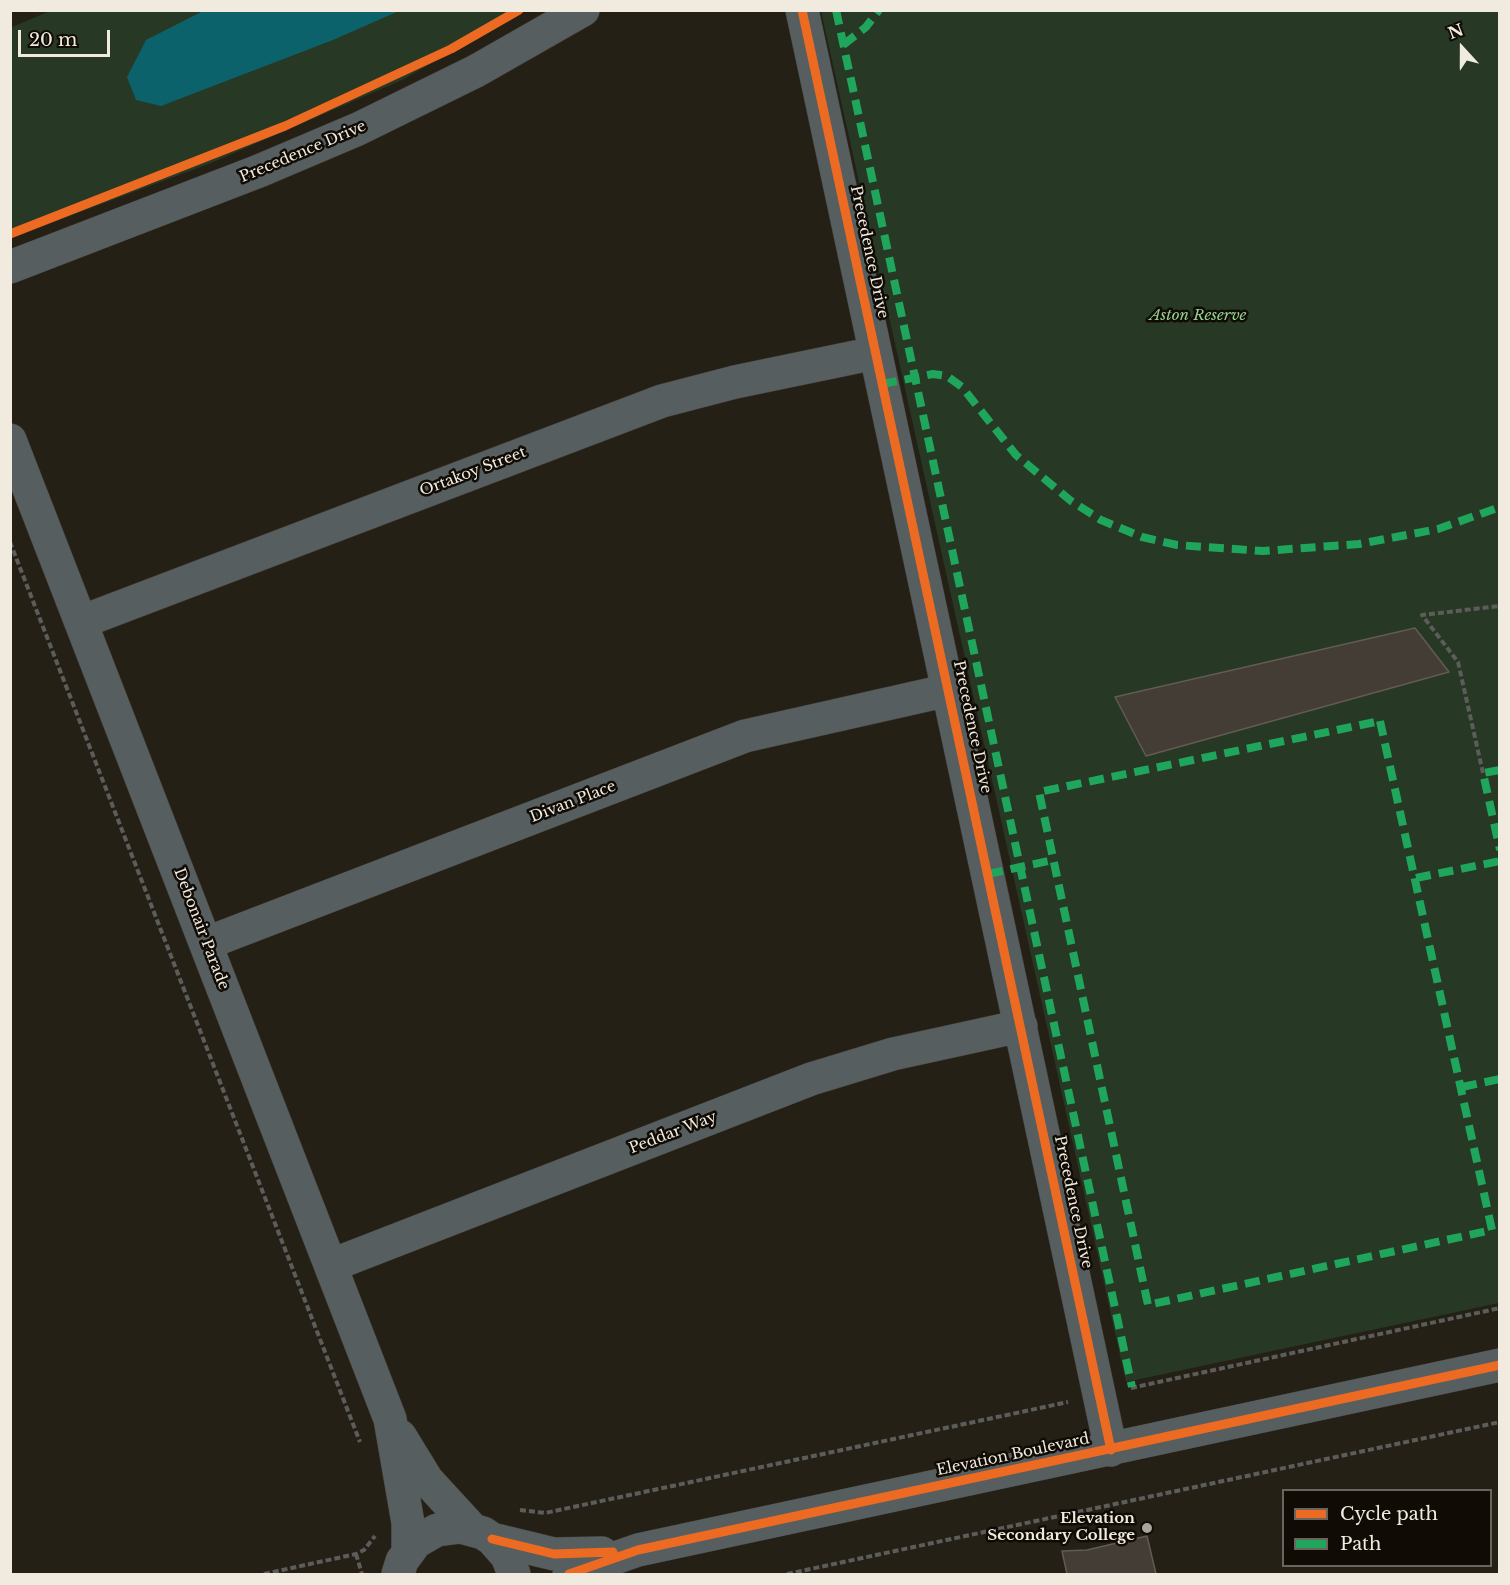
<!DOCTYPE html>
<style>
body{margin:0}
#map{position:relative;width:1510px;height:1585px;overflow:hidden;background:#252016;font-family:"Libre Baskerville",serif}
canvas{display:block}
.frame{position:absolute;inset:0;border:12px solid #f0eadf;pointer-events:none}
.legend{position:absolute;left:1282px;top:1489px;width:210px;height:78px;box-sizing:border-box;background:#100c05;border:2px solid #6a655c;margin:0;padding:8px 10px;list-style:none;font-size:18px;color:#f0eadf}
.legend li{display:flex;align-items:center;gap:12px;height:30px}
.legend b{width:30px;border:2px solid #6a655c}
.north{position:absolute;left:1432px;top:18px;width:60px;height:60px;-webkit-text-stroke:4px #100c05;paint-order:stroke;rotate:339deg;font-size:16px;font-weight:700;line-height:24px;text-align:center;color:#f0eadf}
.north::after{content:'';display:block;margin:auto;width:21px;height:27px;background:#f0eadf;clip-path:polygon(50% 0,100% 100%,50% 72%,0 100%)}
.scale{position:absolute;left:18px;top:30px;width:92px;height:27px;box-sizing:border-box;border:3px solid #f0eadf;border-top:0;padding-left:8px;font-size:18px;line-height:21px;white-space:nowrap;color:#f0eadf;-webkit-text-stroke:4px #100c05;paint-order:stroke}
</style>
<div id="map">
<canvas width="1510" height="1585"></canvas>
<div class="frame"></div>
<ul class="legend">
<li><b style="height:8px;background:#ed6a23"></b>Cycle path</li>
<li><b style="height:8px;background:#20a55d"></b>Path</li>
</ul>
<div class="north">N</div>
<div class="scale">20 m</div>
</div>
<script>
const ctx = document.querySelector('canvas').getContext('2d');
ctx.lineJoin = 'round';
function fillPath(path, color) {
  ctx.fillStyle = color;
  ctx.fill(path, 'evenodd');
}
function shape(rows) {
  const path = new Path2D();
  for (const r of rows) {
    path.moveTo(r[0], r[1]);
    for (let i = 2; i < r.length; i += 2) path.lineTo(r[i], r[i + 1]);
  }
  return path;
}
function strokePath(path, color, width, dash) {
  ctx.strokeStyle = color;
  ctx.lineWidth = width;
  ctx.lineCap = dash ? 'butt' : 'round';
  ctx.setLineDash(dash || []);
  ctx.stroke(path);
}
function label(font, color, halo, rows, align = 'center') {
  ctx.font = font + ' "Libre Baskerville",serif';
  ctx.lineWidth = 5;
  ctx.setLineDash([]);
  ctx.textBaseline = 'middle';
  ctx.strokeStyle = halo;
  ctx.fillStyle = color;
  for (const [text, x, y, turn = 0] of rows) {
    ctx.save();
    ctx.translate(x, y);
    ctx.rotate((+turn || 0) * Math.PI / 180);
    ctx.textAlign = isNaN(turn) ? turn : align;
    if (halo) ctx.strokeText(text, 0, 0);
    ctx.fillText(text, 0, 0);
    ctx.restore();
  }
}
fillPath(shape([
 [52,10,524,11,402,80,211,163,11,238,10,28],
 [821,11,1499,11,1499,1303,1126,1382]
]), '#273824');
fillPath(shape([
 [203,11,203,10,399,11,333,40,161,106,136,100,127,77,146,40]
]), '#0c626a');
const building = shape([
 [1415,628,1449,672,1146,756,1115,697,1415,628],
 [1147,1536,1156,1574,1067,1574,1062,1551,1087,1550,1147,1536]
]);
fillPath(building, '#433d36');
strokePath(building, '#625b54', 1.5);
const minor = shape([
 [802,10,1111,1450],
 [10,267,259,171,358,129,476,71,583,10],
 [10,440,390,1419,408,1523,408,1551],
 [81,622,662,401,735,382,875,353],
 [207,943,745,736,949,690],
 [332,1265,811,1079,893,1054,1021,1026],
 [400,1436,427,1480,473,1530],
 [492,1539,554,1554,602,1553],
 [398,1574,402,1561,416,1542,437,1530,461,1527,483,1533,492,1539,507,1556,514,1574],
 [569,1574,638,1550,1500,1365]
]);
strokePath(minor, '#403b34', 34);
strokePath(shape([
 [10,542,360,1442],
 [1483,773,1458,662,1422,615,1500,606],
 [1131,1388,1500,1308],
 [520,1510,545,1513,1068,1402],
 [356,1554,362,1574],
 [264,1574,356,1554,364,1550,375,1536],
 [787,1574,1500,1422]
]), '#5c5d5b', 4, [6, 3]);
strokePath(minor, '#565e5f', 33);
strokePath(shape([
 [836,10,1132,1387],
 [843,45,866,27,879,10],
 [882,384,933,374,947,376,962,387,1016,455,1071,501,1101,520,1142,537,1177,545,1263,551,1359,544,1438,529,1500,507],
 [1380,721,1492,1230,1148,1305,1039,792,1380,721],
 [1500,770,1483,773,1500,850],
 [988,874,1053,860],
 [1416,878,1500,861],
 [1462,1087,1500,1079]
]), '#20a55d', 8, [15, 8]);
strokePath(shape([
 [802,10,1111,1450],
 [10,234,285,126,451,49,519,10],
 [492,1539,554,1554,613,1552],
 [569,1574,638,1550,1500,1365]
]), '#ed6a23', 9);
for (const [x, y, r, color] of [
 [1147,1528,6,"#a9a399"]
]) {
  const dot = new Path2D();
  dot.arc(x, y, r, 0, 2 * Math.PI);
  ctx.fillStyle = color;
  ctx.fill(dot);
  strokePath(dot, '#100c05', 2);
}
label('15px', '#f0eadf', '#100c05', [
 ["Precedence Drive",303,152,-23],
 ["Precedence Drive",869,252,78],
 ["Ortakoy Street",473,472,-21],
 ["Precedence Drive",972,727,78],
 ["Divan Place",573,802,-21],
 ["Debonair Parade",201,929,69],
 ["Peddar Way",673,1133,-21],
 ["Precedence Drive",1073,1202,78],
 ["Elevation Boulevard",1013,1455,-12]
]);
label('italic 15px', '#94d291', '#100c05', [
 ["Aston Reserve",1198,316]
]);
label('bold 15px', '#f0eadf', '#100c05', [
 ["Elevation",1135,1519],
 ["Secondary College",1135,1536]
], 'right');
</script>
